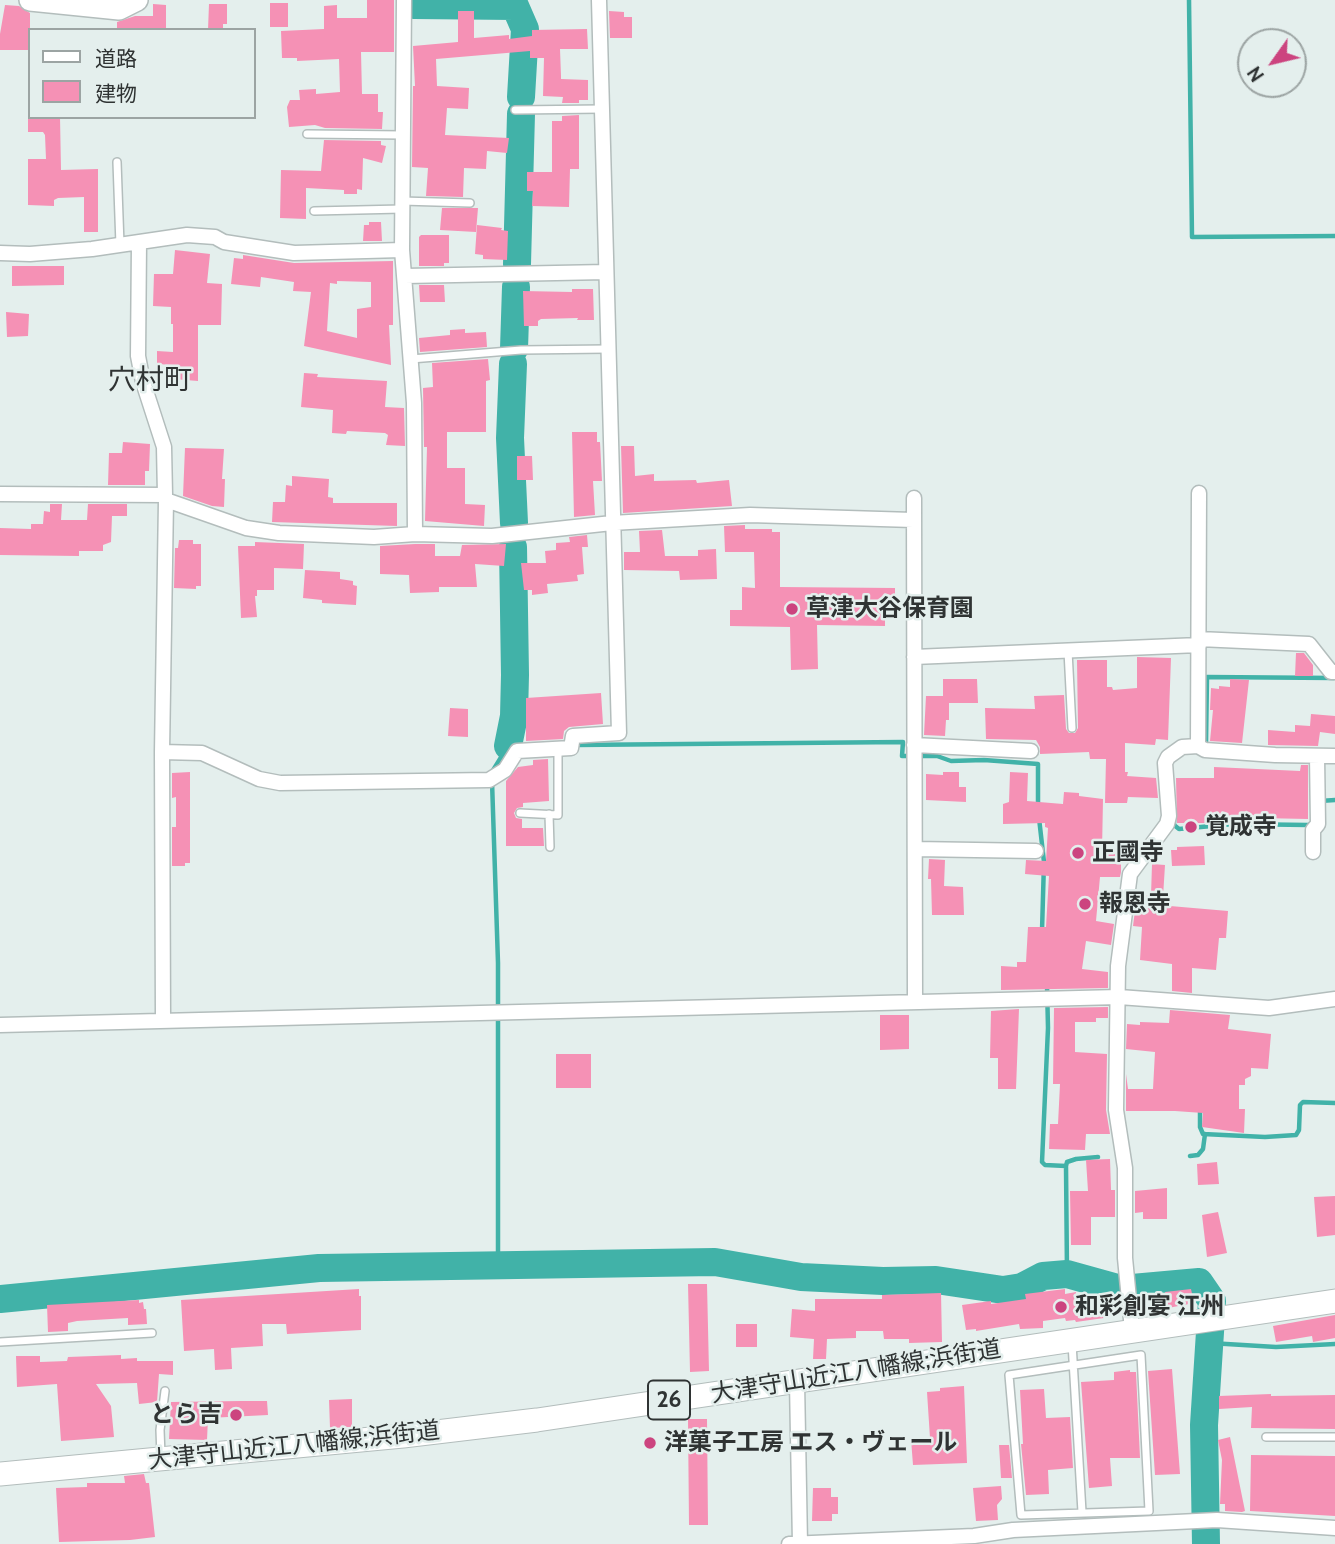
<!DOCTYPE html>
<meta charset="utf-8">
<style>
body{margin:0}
#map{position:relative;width:1335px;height:1544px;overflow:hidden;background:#e4efed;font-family:Cabin,"Noto Sans JP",sans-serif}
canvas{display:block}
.legend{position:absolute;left:28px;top:28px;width:228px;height:91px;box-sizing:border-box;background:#e4efed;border:2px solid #9ca4a3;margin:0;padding:9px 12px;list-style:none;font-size:21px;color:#2f3333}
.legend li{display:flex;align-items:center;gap:14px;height:35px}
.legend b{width:35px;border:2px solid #9ca4a3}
.north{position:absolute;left:1237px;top:28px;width:70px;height:70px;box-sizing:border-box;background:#e4efed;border:2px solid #9ca4a3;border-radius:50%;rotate:236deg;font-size:19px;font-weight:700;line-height:28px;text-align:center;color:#2f3333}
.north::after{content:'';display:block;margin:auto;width:24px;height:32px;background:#cc447f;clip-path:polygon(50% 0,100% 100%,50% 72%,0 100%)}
</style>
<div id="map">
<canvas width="1335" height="1544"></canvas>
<ul class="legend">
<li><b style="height:9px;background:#fff"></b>道路</li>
<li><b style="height:19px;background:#f591b5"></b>建物</li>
</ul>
<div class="north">N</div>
</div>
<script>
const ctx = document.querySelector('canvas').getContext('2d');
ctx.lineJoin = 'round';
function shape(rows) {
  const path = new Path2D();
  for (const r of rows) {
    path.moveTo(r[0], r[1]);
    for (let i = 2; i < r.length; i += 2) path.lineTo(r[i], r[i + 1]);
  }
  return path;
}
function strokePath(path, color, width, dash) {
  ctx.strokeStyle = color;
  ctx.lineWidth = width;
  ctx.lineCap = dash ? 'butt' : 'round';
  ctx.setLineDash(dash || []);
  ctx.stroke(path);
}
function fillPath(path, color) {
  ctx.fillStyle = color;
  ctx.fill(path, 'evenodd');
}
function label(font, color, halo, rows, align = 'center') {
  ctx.font = font + ' Cabin,"Noto Sans JP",sans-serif';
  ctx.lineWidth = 5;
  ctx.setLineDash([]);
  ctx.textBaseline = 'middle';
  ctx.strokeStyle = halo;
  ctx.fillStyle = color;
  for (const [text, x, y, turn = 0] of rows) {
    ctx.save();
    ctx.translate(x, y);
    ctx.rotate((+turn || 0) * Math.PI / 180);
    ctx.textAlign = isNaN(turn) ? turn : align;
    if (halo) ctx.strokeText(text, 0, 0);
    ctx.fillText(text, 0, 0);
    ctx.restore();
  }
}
strokePath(shape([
 [1189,0,1192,237,1335,236],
 [576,745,903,742,902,756,937,756,951,761,984,760,1038,764,1038,806],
 [1204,747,1206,743,1207,677,1334,678],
 [492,772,508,746,518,746],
 [492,781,498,963,498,1266],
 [1320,801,1335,800],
 [1039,818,1044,862,1042,931],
 [1174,820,1174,825,1179,829,1234,824,1308,825,1313,823],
 [1047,985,1048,1028,1042,1162,1045,1165,1066,1166,1067,1274],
 [1200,1108,1200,1127,1203,1134,1265,1137,1296,1135,1299,1130,1300,1105,1303,1102,1335,1103],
 [1190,1156,1198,1155,1203,1149,1205,1134],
 [1066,1166,1067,1162,1076,1159,1098,1157],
 [1210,1343,1276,1347,1335,1344]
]), '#41b2a8', 4.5);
strokePath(shape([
 [414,5,515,6,525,29,521,97],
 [517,264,521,114],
 [514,349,516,287],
 [513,364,510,438,514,523],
 [508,746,514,716,515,675,513,547],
 [0,1299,319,1268,715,1262,801,1277,883,1281,936,1280,1003,1290,1022,1287,1043,1276,1067,1274,1121,1289,1199,1282,1212,1301,1204,1425,1206,1544]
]), '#41b2a8', 28);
fillPath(shape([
 [367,0,394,0,394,52,361,52,362,94,378,94,378,112,383,112,382,129,325,128,315,125,289,127,287,107,290,100,300,100,299,90,316,89,316,94,340,92,339,59,297,61,297,58,282,58,281,31,324,29,324,6,337,5,337,18,367,18],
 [270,3,288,3,288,27,270,27],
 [153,4,166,5,166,30,117,29,117,22,135,16,153,16],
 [209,4,227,4,227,24,223,24,223,30,208,30],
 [5,5,19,6,30,13,30,50,0,50,0,34],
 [458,11,474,11,474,38,509,35,509,39,532,36,532,30,587,29,588,49,560,49,561,76,561,79,588,80,588,100,579,100,579,103,562,103,563,97,543,96,544,58,530,58,530,51,436,59,437,86,469,88,468,109,447,108,445,135,509,138,507,153,487,151,486,169,464,168,463,197,426,196,428,168,412,167,413,86,415,86,413,46,458,42],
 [609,11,624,12,624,17,632,17,632,38,610,38],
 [579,115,579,169,570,169,569,207,532,206,533,191,527,191,527,172,552,172,552,121,562,121,562,116],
 [28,117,60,117,61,170,98,169,98,232,84,232,84,197,58,198,54,200,54,206,28,205,28,159,46,159,45,135,43,132,28,132],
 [324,140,381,141,381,145,386,146,382,163,363,158,362,190,357,189,357,194,344,194,344,190,306,188,306,219,280,218,281,170,321,171],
 [442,208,478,208,476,232,440,230],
 [369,222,381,222,382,241,363,241,364,225,369,225],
 [477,225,502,228,501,230,508,231,507,260,483,259,483,255,475,254],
 [421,235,449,235,449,263,444,263,444,266,419,266,419,237],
 [175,250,210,254,207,283,222,284,221,325,198,325,198,381,173,379,173,365,157,364,157,351,173,352,173,324,171,324,171,307,153,306,154,274,173,274],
 [243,255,294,263,393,261,393,325,389,325,391,365,304,346,311,292,293,291,294,282,261,277,260,287,231,284,234,258,243,259],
 [337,281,371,282,371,307,357,309,357,338,327,331,330,283,337,284],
 [12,266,64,266,64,285,12,286],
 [419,285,444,285,445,302,420,302],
 [572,289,593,289,594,320,577,320,578,318,541,319,538,321,538,326,524,326,523,291,572,292],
 [6,312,29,314,28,336,7,337],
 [465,329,465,333,486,332,487,347,420,352,419,338,450,335,450,330],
 [488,359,490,380,486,381,486,432,447,432,447,468,465,468,465,504,485,505,484,526,425,521,427,447,424,447,423,388,433,387,432,363],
 [304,373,318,374,317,377,387,381,385,407,404,408,405,446,386,445,388,435,385,433,347,431,346,434,332,433,333,410,301,407],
 [572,432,597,432,597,442,600,442,602,481,593,481,595,515,574,517],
 [123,442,150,444,149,471,145,471,145,485,108,485,109,453,122,453],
 [621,446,634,446,635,476,654,474,654,481,696,480,697,483,729,480,732,506,623,513],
 [185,448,224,449,222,479,225,479,224,507,212,506,183,496],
 [517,456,532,456,533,480,517,480],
 [292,476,329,479,328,497,333,498,333,503,397,503,397,526,272,522,273,502,285,502,286,485,292,486],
 [50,504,62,504,61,520,87,520,88,504,127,504,127,516,112,516,111,542,103,545,103,551,79,551,79,556,0,555,0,528,31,529,31,524,43,524,44,511,50,512],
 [745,525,745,529,772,529,772,532,780,532,780,587,895,588,895,608,885,607,885,626,817,625,818,669,791,670,790,627,730,626,730,610,742,610,742,587,755,588,754,552,725,552,724,526],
 [662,530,665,556,698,556,698,550,716,549,717,579,680,580,679,571,624,570,624,552,640,552,639,531],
 [587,535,588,547,582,547,584,574,577,575,578,581,547,584,548,593,532,595,532,590,524,590,521,563,546,563,545,551,556,550,556,543,570,542,569,537],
 [179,540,193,540,193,544,201,544,201,586,196,586,196,589,174,588,175,548,178,548],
 [255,542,304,544,303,569,274,568,274,590,257,590,257,596,255,596,257,617,241,618,238,546,255,546],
 [415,544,435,544,435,556,460,556,462,545,506,544,504,566,475,564,477,587,439,587,439,592,410,593,409,575,380,574,380,546],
 [305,570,340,572,340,579,353,581,353,585,357,586,356,605,322,603,322,600,303,598],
 [1296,653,1304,653,1313,665,1313,676,1295,676],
 [1137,657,1171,658,1168,740,1156,739,1155,745,1125,743,1125,772,1128,772,1127,776,1156,778,1158,798,1128,797,1127,803,1105,803,1106,759,1090,759,1089,752,1040,754,1040,747,1036,740,986,739,985,708,1035,709,1034,696,1064,695,1066,729,1069,733,1075,733,1078,728,1077,660,1107,660,1107,687,1112,687,1113,690,1137,688],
 [943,679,977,679,978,703,949,703,949,720,946,720,945,736,924,735,926,696,943,696],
 [1230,679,1249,680,1242,743,1210,741,1213,710,1210,710,1211,688,1219,689,1219,686,1230,687],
 [601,693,603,724,569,727,564,731,563,739,526,741,526,698],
 [450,708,468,709,468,737,448,736],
 [1311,714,1335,716,1335,734,1320,732,1318,746,1268,745,1268,730,1295,732,1295,725,1310,726],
 [548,759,549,801,523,803,523,807,517,808,514,813,516,818,522,819,522,828,543,828,544,846,506,846,506,781,518,767,533,765,533,760],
 [1301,765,1308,765,1308,819,1211,817,1211,823,1177,823,1176,778,1214,778,1214,767,1300,771],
 [190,772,190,863,185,863,185,866,172,866,172,827,176,827,176,797,172,798,172,773],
 [943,772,959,772,959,787,966,787,966,802,926,800,926,774,943,775],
 [1010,772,1028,773,1027,801,1063,804,1064,792,1079,793,1079,796,1103,799,1102,851,1111,851,1111,854,1121,854,1121,872,1120,877,1100,877,1096,921,1114,924,1111,945,1086,941,1082,969,1108,972,1108,988,1001,990,1001,966,1017,967,1017,962,1026,962,1028,927,1046,927,1049,876,1025,874,1026,860,1046,861,1048,828,1045,827,1045,823,1003,824,1003,804,1009,802],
 [1204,846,1205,865,1172,866,1171,850,1177,850,1177,847],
 [929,859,945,860,944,886,963,887,964,915,932,915,931,879,928,879],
 [1152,864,1165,865,1163,897,1170,897,1170,906,1228,911,1226,938,1219,938,1216,970,1192,968,1192,993,1172,991,1172,964,1140,960,1142,927,1133,926,1137,895,1151,896],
 [1108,1007,1108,1018,1096,1018,1096,1022,1075,1022,1075,1052,1107,1054,1106,1110,1110,1134,1086,1134,1085,1150,1049,1149,1050,1124,1058,1124,1060,1084,1053,1084,1054,1008],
 [1019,1009,1016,1089,998,1089,998,1058,990,1058,991,1011],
 [1170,1010,1230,1015,1228,1029,1271,1034,1268,1069,1251,1068,1251,1076,1245,1079,1245,1085,1239,1085,1239,1109,1245,1109,1244,1133,1202,1127,1203,1113,1175,1111,1126,1111,1126,1074,1128,1089,1153,1089,1155,1052,1126,1049,1127,1024,1140,1025,1140,1022,1169,1023],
 [880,1015,909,1015,909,1049,880,1050],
 [556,1054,591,1054,591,1088,556,1088],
 [1110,1159,1111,1190,1115,1190,1115,1217,1091,1217,1091,1245,1071,1245,1070,1191,1088,1191,1086,1160],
 [1217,1162,1219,1184,1198,1185,1197,1164],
 [1167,1188,1167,1219,1143,1219,1143,1212,1135,1213,1135,1191],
 [1335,1196,1335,1235,1317,1237,1314,1197],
 [1218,1212,1227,1253,1207,1257,1202,1215],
 [688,1284,707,1284,709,1371,690,1372],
 [359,1289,359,1296,361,1296,361,1330,287,1334,286,1324,262,1324,263,1346,231,1348,232,1369,215,1370,214,1349,184,1351,181,1300],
 [1065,1289,1065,1294,1076,1292,1076,1295,1083,1294,1084,1302,1101,1299,1104,1318,1076,1322,1075,1320,1066,1321,1065,1318,1043,1321,1043,1328,1020,1329,1019,1324,976,1331,976,1329,966,1330,962,1305,991,1301,991,1304,1026,1299,1025,1294],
 [1191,1289,1194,1303,1168,1308,1165,1292],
 [941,1293,942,1342,909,1343,909,1339,884,1339,883,1331,856,1331,856,1338,827,1339,826,1359,813,1359,814,1339,790,1337,792,1309,815,1311,815,1299,882,1299,882,1295],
 [139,1300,139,1303,143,1302,144,1309,146,1309,147,1324,128,1325,128,1318,77,1321,68,1323,68,1331,48,1332,47,1305],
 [1335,1315,1335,1338,1313,1342,1312,1336,1276,1342,1273,1326],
 [736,1324,757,1324,757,1347,736,1347],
 [121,1355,121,1359,137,1358,137,1361,173,1361,173,1375,159,1374,157,1402,139,1404,137,1383,96,1384,111,1406,114,1437,61,1441,57,1384,17,1387,16,1356,40,1356,40,1362,67,1361,68,1357],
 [1172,1369,1180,1474,1155,1475,1148,1371],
 [1130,1370,1130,1372,1136,1372,1140,1458,1110,1458,1112,1486,1089,1488,1081,1382,1114,1380,1114,1372],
 [964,1386,967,1463,913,1465,911,1439,930,1438,927,1392,940,1391,940,1388],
 [1044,1389,1046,1418,1070,1417,1073,1468,1048,1470,1049,1494,1026,1495,1021,1444,1023,1444,1020,1390],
 [1271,1394,1271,1396,1335,1395,1335,1429,1251,1428,1252,1407,1219,1409,1219,1396],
 [352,1399,352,1427,330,1428,329,1400],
 [241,1401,267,1401,268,1415,208,1418,207,1440,169,1439,171,1402],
 [688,1419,707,1419,708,1525,689,1525],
 [1230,1437,1245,1511,1242,1512,1225,1511,1225,1504,1220,1504,1222,1460,1218,1440],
 [999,1445,1009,1445,1012,1478,1001,1478],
 [1251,1455,1335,1456,1335,1516,1250,1511],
 [144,1474,146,1483,149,1483,155,1537,130,1540,59,1542,56,1488,87,1487,87,1483,125,1483,124,1476],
 [1001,1486,1002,1499,997,1505,998,1520,976,1521,973,1488],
 [813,1488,831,1488,831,1497,838,1497,838,1514,832,1514,832,1521,812,1521]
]), '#f591b5');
const lane = shape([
 [515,110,602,109],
 [307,134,403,135],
 [117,162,120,245],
 [402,201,470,203],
 [314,211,402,209],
 [411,359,521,350,608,349],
 [1068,651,1072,728],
 [520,813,558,815,558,749],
 [549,814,550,847],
 [0,1342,152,1333],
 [1072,1343,1082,1512],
 [1141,1355,1149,1511,1021,1515,1009,1375,1141,1355],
 [1266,1437,1335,1437],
 [161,1456,160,1430,165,1391]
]);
const street = shape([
 [404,0,402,250,414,403,415,534],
 [139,243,138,356,143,382,164,447,165,495],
 [0,253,30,254,92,249,187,235,215,237,224,242,294,253,402,250],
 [405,276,606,272],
 [0,494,165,495,166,500,246,528,279,533,374,537,415,534,492,536,612,523,750,515,913,520],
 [914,498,915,1002],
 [1199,639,1309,644,1331,672,1335,672],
 [914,657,1199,645],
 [914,745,1031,751],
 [1198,746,1199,493],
 [162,752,202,753,259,779,280,783,489,780,505,770,517,751,571,748,573,736,619,733,599,0],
 [915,849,1036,851],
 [1313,852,1313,830,1318,824,1317,756],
 [163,1020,162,752,166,500],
 [0,1025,1119,997,1269,1008,1335,999],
 [1132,1330,1125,1258,1125,1168,1116,1110,1118,966,1130,874,1167,824,1169,816,1165,763,1168,757,1182,747,1198,746,1205,750,1275,755,1335,756],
 [797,1382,800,1544],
 [789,1544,974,1536,1013,1530,1217,1520,1335,1528]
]);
const secondary = shape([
 [30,0,119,9,137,0]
]);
const primary = shape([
 [0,1474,403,1436,537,1420,1335,1301]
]);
strokePath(lane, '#b3bdbc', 10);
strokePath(street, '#b3bdbc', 17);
strokePath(secondary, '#b3bdbc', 24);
strokePath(primary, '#b3bdbc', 25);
strokePath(lane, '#fff', 7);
strokePath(street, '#fff', 14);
strokePath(secondary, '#fff', 21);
strokePath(primary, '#fff', 23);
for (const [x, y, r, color] of [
 [792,609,7,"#cc447f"],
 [1191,827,7,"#cc447f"],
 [1078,853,7,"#cc447f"],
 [1085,904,7,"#cc447f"],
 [1061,1307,7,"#cc447f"],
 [236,1415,7,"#cc447f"],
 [650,1443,7,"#cc447f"]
]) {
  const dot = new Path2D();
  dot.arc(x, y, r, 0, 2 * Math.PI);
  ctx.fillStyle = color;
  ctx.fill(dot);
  strokePath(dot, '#e4efed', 2.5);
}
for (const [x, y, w] of [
 [669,1400,42]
]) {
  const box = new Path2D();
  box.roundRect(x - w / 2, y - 19.5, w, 39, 5);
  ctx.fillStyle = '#e4efed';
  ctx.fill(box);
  strokePath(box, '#2f3333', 2);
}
label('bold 23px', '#2f3333', null, [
 ["26",669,1400]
]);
label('bold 24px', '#2f3333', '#e4efed', [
 ["草津大谷保育園",806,609],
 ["覚成寺",1205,827],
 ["正國寺",1092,853],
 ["報恩寺",1099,904],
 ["和彩創宴 江州",1075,1307],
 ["とら吉",222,1415,"right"],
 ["洋菓子工房 エス・ヴェール",664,1443]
], 'left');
label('24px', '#2f3333', '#e4efed', [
 ["大津守山近江八幡線;浜街道",856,1372,-9],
 ["大津守山近江八幡線;浜街道",294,1446,-6]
]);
label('28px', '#2f3333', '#e4efed', [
 ["穴村町",150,381]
]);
</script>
